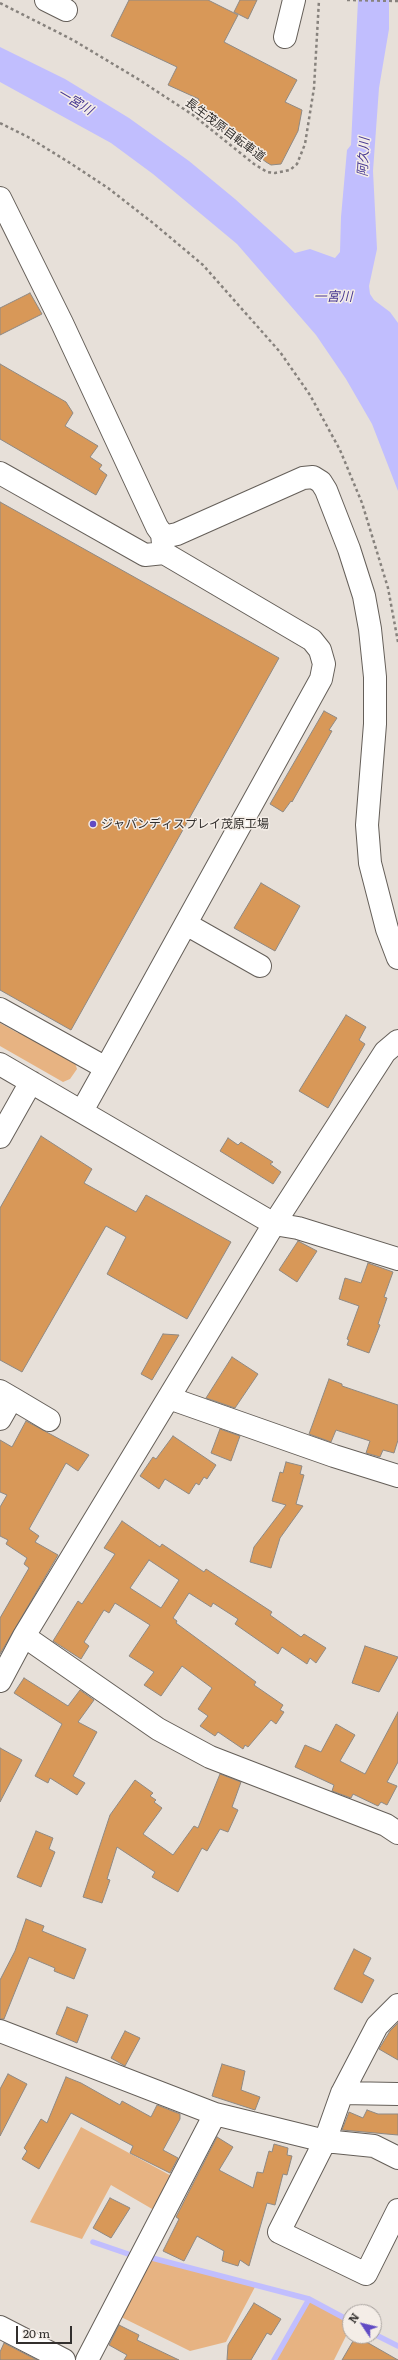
<!DOCTYPE html>
<meta charset="utf-8">
<style>
body{margin:0}
#map{position:relative;width:398px;height:2360px;overflow:hidden;background:#e7e0d9;font-family:Literata,serif}
canvas{display:block}
.north{position:absolute;left:342px;top:2304px;width:40px;height:40px;box-sizing:border-box;background:#f4ede7;border:1px solid #a6a19d;border-radius:50%;rotate:305deg;font-size:11px;font-weight:700;line-height:16px;text-align:center;color:#322f2d}
.north::after{content:'';display:block;margin:auto;width:14px;height:18px;background:#614bc4;clip-path:polygon(50% 0,100% 100%,50% 72%,0 100%)}
.scale{position:absolute;left:16px;top:2326px;width:56px;height:18px;box-sizing:border-box;border:2px solid #322f2d;border-top:0;padding-left:5px;font-size:12px;line-height:14px;white-space:nowrap;color:#322f2d;-webkit-text-stroke:3px #f4ede7;paint-order:stroke}
</style>
<div id="map">
<canvas width="398" height="2360"></canvas>
<div class="north">N</div>
<div class="scale">20 m</div>
</div>
<script>
const ctx = document.querySelector('canvas').getContext('2d');
ctx.lineJoin = 'round';
function fillPath(path, color) {
  ctx.fillStyle = color;
  ctx.fill(path, 'evenodd');
}
function shape(rows) {
  const path = new Path2D();
  for (const r of rows) {
    path.moveTo(r[0], r[1]);
    for (let i = 2; i < r.length; i += 2) path.lineTo(r[i], r[i + 1]);
  }
  return path;
}
function strokePath(path, color, width, dash) {
  ctx.strokeStyle = color;
  ctx.lineWidth = width;
  ctx.lineCap = dash ? 'butt' : 'round';
  ctx.setLineDash(dash || []);
  ctx.stroke(path);
}
function label(font, color, halo, rows, align = 'center') {
  ctx.font = font + ' Literata,"Noto Sans JP",serif';
  ctx.lineWidth = 3;
  ctx.setLineDash([]);
  ctx.textBaseline = 'middle';
  ctx.strokeStyle = halo;
  ctx.fillStyle = color;
  for (const [text, x, y, turn = 0] of rows) {
    ctx.save();
    ctx.translate(x, y);
    ctx.rotate((+turn || 0) * Math.PI / 180);
    ctx.textAlign = isNaN(turn) ? turn : align;
    if (halo) ctx.strokeText(text, 0, 0);
    ctx.fillText(text, 0, 0);
    ctx.restore();
  }
}
fillPath(shape([
 [0,1023,18,1033,20,1030,74,1060,77,1069,70,1079,63,1082,0,1046],
 [81,2127,177,2179,159,2213,111,2185,82,2239,30,2222],
 [152,2258,256,2285,226,2342,190,2351,117,2315],
 [309,2299,350,2321,350,2328,334,2360,274,2360]
]), '#e7b382');
fillPath(shape([
 [358,0,389,0,389,29,379,88,373,171,377,249,369,286,370,294,374,300,390,312,398,323,398,491,372,424,346,379,316,335,237,244,153,174,111,143,0,82,0,47,65,79,129,118,189,161,235,199,295,253,310,249,335,258,340,252,341,217,347,150,351,145]
]), '#c1befe');
strokePath(shape([
 [93,2242,134,2256],
 [152,2258,309,2299,350,2321],
 [374,2334,398,2346],
 [274,2360,309,2299]
]), '#c1befe', 5.5);
const building = shape([
 [129,0,208,0,238,15,224,42,297,80,285,102,302,110,298,131,281,164,271,165,266,162,194,106,199,99,168,85,177,67,111,36,129,0],
 [240,0,257,0,248,19,234,12,240,0],
 [30,293,42,314,0,335,0,308,30,293],
 [0,364,66,402,73,413,65,426,98,446,90,457,102,465,99,469,107,475,96,495,0,439,0,364],
 [0,502,279,658,71,1030,0,990,0,502],
 [324,711,337,718,329,730,332,731,292,802,291,801,283,812,270,804,324,711],
 [261,883,300,906,275,951,234,928,261,883],
 [346,1015,366,1027,359,1040,365,1044,328,1108,299,1091,346,1015],
 [41,1136,92,1169,84,1183,136,1212,146,1195,231,1242,187,1319,107,1274,126,1237,106,1226,22,1372,0,1360,0,1208,41,1136],
 [228,1138,238,1145,241,1142,273,1162,270,1164,281,1172,273,1184,220,1151,228,1138],
 [298,1241,317,1251,297,1282,279,1270,298,1241],
 [368,1263,393,1272,384,1297,387,1298,378,1324,380,1325,369,1353,347,1345,349,1340,347,1339,359,1306,339,1299,345,1278,361,1283,368,1263],
 [163,1334,179,1335,152,1380,141,1374,163,1334],
 [232,1357,258,1374,235,1408,206,1398,232,1357],
 [329,1379,342,1384,342,1386,398,1405,398,1440,394,1453,383,1450,380,1457,366,1453,370,1441,336,1430,331,1442,309,1434,329,1379],
 [26,1421,89,1455,78,1471,66,1463,29,1529,39,1536,35,1542,58,1555,0,1654,0,1618,29,1568,24,1564,27,1558,6,1544,8,1540,0,1536,0,1507,7,1495,0,1492,0,1440,12,1447,26,1421],
 [220,1429,240,1436,231,1461,211,1453,220,1429],
 [173,1436,216,1465,207,1479,204,1477,199,1485,196,1483,189,1494,165,1479,159,1489,140,1476,153,1457,156,1459,173,1436],
 [286,1462,302,1466,300,1474,304,1475,296,1504,303,1506,280,1538,271,1568,250,1562,254,1547,286,1505,272,1501,280,1472,283,1473,286,1462],
 [122,1521,160,1547,162,1544,204,1572,206,1569,272,1612,270,1615,301,1637,304,1634,326,1648,316,1663,310,1658,307,1664,282,1647,278,1654,235,1624,238,1619,213,1603,211,1607,189,1593,173,1618,177,1621,176,1623,256,1682,254,1685,283,1705,280,1710,284,1712,276,1724,271,1720,248,1747,245,1745,243,1749,218,1732,215,1736,200,1726,208,1716,198,1709,212,1688,182,1666,161,1696,144,1685,154,1672,129,1656,150,1625,115,1603,109,1613,104,1610,84,1642,89,1646,81,1659,53,1641,78,1601,82,1604,115,1554,104,1548,122,1521],
 [149,1560,179,1580,161,1608,130,1588,149,1560],
 [365,1646,398,1657,379,1692,352,1683,365,1646],
 [24,1678,68,1706,80,1690,94,1700,78,1722,97,1732,73,1776,85,1783,77,1795,50,1778,48,1783,35,1776,62,1724,14,1693,24,1678],
 [398,1712,398,1762,387,1782,397,1786,387,1805,381,1802,378,1806,353,1794,351,1798,332,1791,334,1785,295,1767,305,1745,321,1752,336,1724,355,1735,340,1761,365,1774,398,1712],
 [0,1748,22,1760,0,1802,0,1748],
 [220,1774,241,1782,232,1807,238,1810,228,1832,220,1829,207,1851,202,1848,178,1892,152,1877,155,1872,117,1847,107,1879,110,1880,102,1903,83,1897,110,1815,135,1780,153,1793,150,1796,156,1800,154,1802,162,1808,143,1834,173,1855,194,1826,198,1828,220,1774],
 [36,1831,53,1838,49,1849,55,1852,41,1887,17,1877,36,1831],
 [26,1919,44,1926,42,1931,86,1949,74,1979,54,1971,55,1968,29,1957,4,2019,0,2019,0,1980,15,1951,26,1919],
 [354,1949,371,1958,363,1974,374,1980,362,2003,334,1989,354,1949],
 [67,2007,88,2015,77,2043,56,2034,67,2007],
 [398,2023,398,2060,379,2049,390,2031,398,2023],
 [125,2031,140,2038,125,2066,111,2058,125,2031],
 [222,2064,245,2071,241,2090,260,2097,255,2110,212,2096,222,2064],
 [8,2074,27,2084,0,2136,0,2089,8,2074],
 [66,2077,81,2083,120,2105,122,2101,151,2117,157,2105,180,2114,180,2119,163,2150,178,2158,170,2173,130,2153,133,2146,71,2113,39,2169,22,2159,27,2151,24,2148,41,2119,47,2123,66,2077],
 [367,2110,378,2114,398,2114,398,2135,342,2130,349,2112,363,2118,367,2110],
 [217,2137,233,2147,219,2170,253,2188,257,2172,263,2173,269,2151,272,2152,274,2144,288,2148,287,2155,292,2156,287,2175,283,2174,275,2205,267,2203,249,2266,240,2260,238,2266,222,2261,224,2251,197,2236,184,2261,163,2251,179,2219,176,2217,217,2137],
 [110,2198,130,2208,111,2238,93,2228,110,2198],
 [254,2303,281,2319,271,2335,267,2333,251,2360,227,2360,228,2345,254,2303],
 [119,2325,139,2335,137,2340,179,2360,124,2360,127,2355,109,2345,119,2325],
 [356,2336,398,2360,342,2360,356,2336],
 [4,2343,37,2360,0,2360,0,2352,4,2343]
]);
fillPath(building, '#d89858');
strokePath(building, '#8f8983', 1);
const minor = shape([
 [46,0,66,10],
 [285,37,294,0],
 [0,198,62,323,157,527,162,534,168,536,177,534,303,478,313,477,321,482,326,490,349,549,364,596,370,629,375,677,375,724,367,825,370,863,387,929,398,958],
 [0,473,145,555,164,553],
 [186,924,260,966],
 [0,1009,106,1068,321,679,324,664,320,650,312,640,164,553,162,534],
 [0,1064,274,1224,298,1228,398,1259],
 [82,1111,106,1068],
 [0,1137,31,1082],
 [0,1391,12,1398,0,1419],
 [12,1398,49,1420],
 [169,1398,334,1456,398,1476],
 [24,1636,158,1729,210,1757,386,1825,398,1833],
 [0,1681,24,1636,274,1224,385,1052,398,1041],
 [398,2005,377,2026,342,2093,325,2141,279,2232,366,2274,398,2210],
 [0,2031,215,2114,325,2141,374,2146,398,2158],
 [342,2093,398,2094],
 [0,2327,64,2360],
 [87,2360,215,2114]
]);
strokePath(minor, '#655f59', 24);
strokePath(shape([
 [347,0,398,1],
 [0,3,73,40,138,79,193,115,254,164,267,172,275,173,290,170,297,164,305,144,314,88,319,0],
 [0,123,28,137,70,163,108,188,153,223,203,265,280,352,310,395,340,450,362,503,388,588,398,642]
]), '#87827d', 2.5, [3, 3]);
strokePath(minor, '#fff', 22);
for (const [x, y, r, color] of [
 [93,824,4,"#614bc4"]
]) {
  const dot = new Path2D();
  dot.arc(x, y, r, 0, 2 * Math.PI);
  ctx.fillStyle = color;
  ctx.fill(dot);
  strokePath(dot, '#f4ede7', 1.5);
}
label('12px', '#322f2d', '#f4ede7', [
 ["長生茂原自転車道",225,130,37]
]);
label('12px', '#322f2d', '#f4ede7', [
 ["ジャパンディスプレイ茂原工場",101,824]
], 'left');
label('italic 13px', '#483993', '#f4ede7', [
 ["一宮川",75,102,31],
 ["阿久川",364,157,-87],
 ["一宮川",333,297]
]);
</script>
